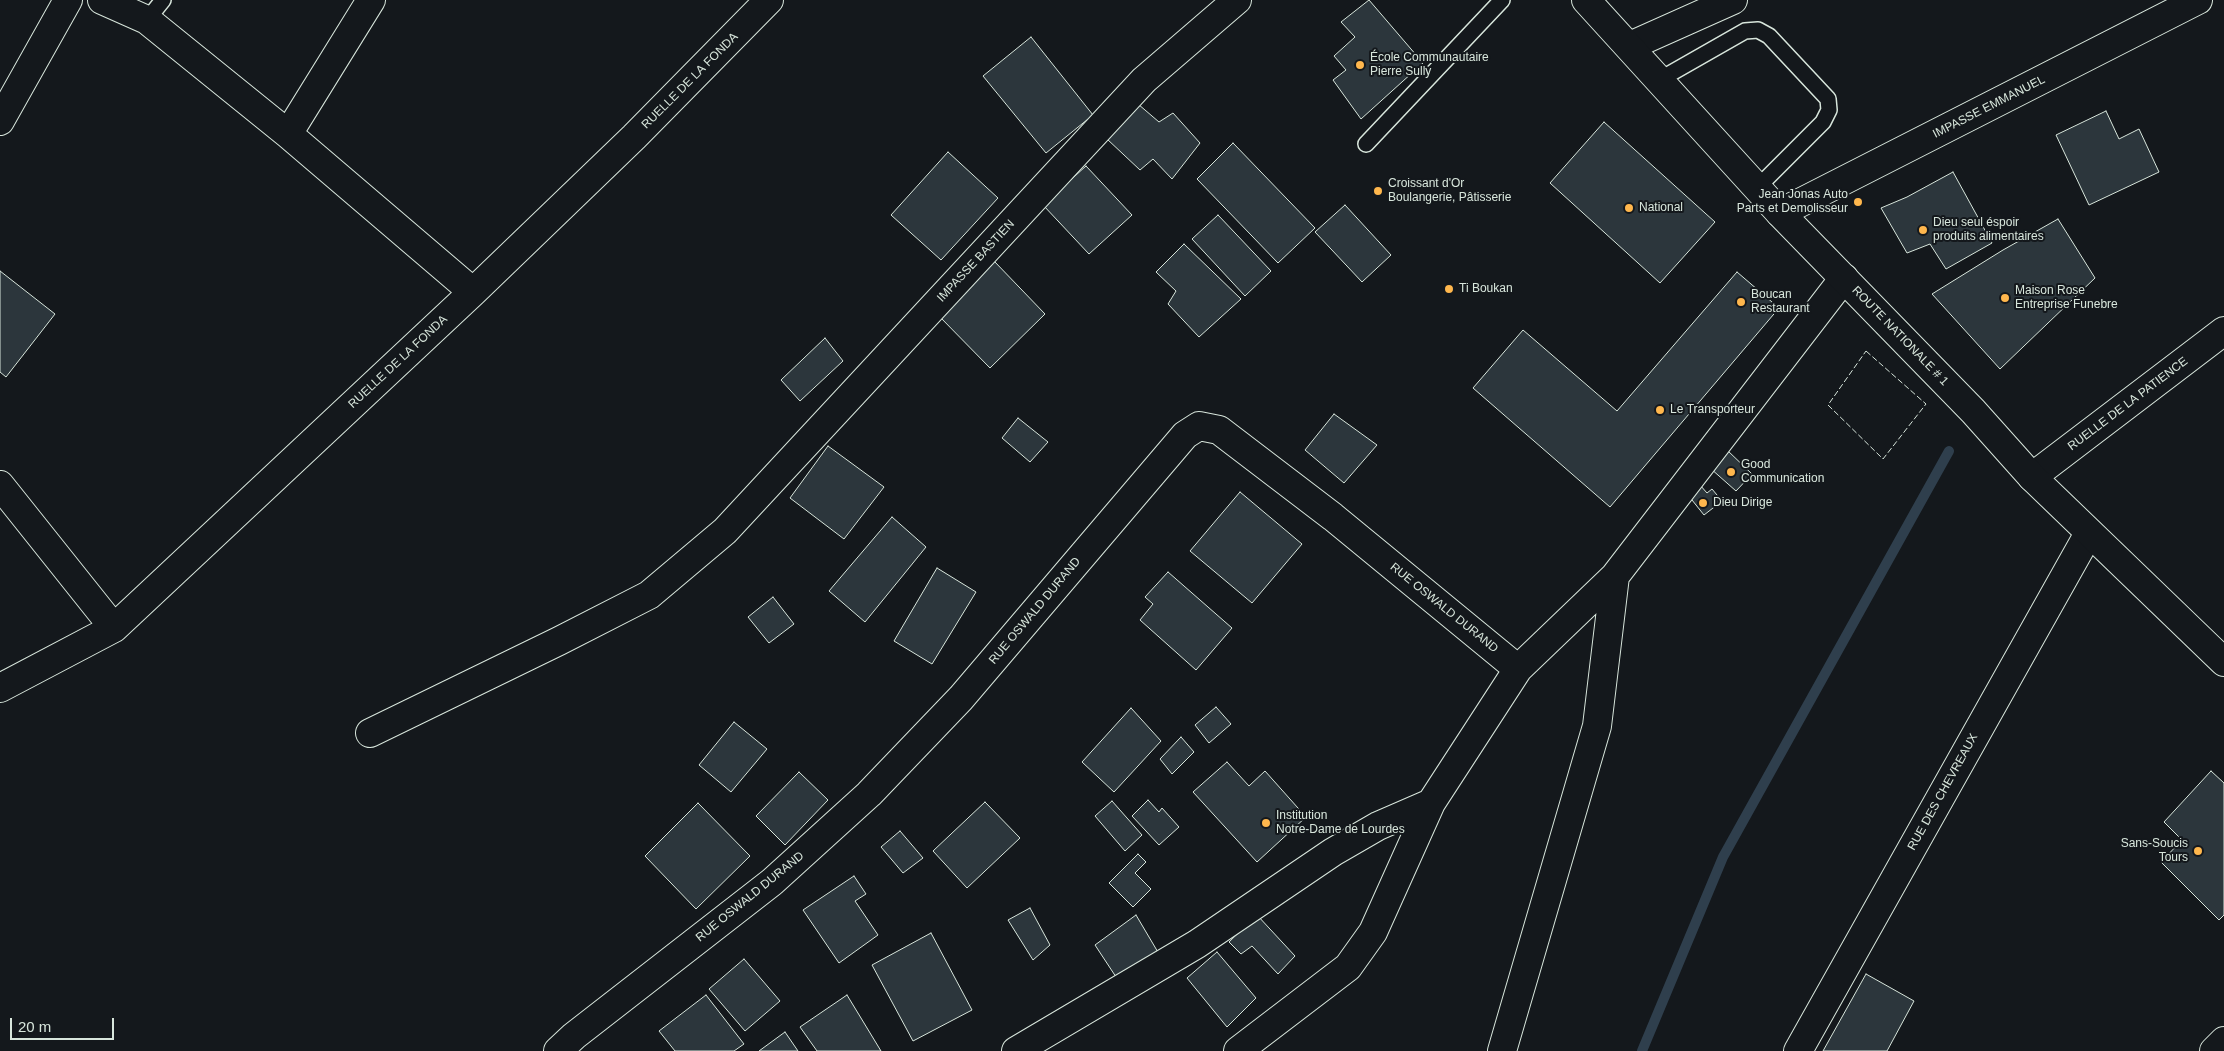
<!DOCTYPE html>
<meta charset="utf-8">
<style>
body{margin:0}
#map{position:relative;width:2224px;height:1051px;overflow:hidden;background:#14181c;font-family:Helvetica,sans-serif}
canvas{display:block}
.scale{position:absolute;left:10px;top:1018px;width:104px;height:22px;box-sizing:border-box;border:2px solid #d8e6dc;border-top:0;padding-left:6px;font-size:15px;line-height:18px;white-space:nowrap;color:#d8e6dc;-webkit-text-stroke:4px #14181c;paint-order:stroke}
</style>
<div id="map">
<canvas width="2224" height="1051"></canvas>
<div class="scale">20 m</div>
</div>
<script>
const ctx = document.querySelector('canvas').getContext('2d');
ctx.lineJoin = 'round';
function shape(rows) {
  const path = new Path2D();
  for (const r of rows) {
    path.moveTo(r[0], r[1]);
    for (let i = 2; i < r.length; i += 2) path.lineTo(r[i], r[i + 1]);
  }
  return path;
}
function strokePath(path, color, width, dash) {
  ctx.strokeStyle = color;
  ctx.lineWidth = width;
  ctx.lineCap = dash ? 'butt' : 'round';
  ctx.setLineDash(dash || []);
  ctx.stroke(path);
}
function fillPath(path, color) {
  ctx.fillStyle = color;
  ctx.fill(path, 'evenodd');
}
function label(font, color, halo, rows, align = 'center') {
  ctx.font = font + ' Helvetica,sans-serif';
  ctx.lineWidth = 4;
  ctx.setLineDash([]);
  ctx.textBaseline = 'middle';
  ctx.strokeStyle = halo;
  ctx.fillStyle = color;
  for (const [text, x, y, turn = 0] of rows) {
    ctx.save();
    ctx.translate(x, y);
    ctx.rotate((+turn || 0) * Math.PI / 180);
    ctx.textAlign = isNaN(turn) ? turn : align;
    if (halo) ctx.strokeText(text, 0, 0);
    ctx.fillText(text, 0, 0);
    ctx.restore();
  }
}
strokePath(shape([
 [1642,1051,1723,857,1949,451]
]), '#2f3f4d', 10);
const building = shape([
 [1369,0,1423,63,1361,119,1333,80,1346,70,1334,56,1355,37,1341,22,1369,0],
 [1031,37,1093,115,1046,153,983,76,1031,37],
 [1138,104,1159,122,1173,113,1200,143,1172,179,1153,159,1140,170,1107,139,1138,104],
 [2106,111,2119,139,2139,129,2159,172,2089,205,2056,135,2106,111],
 [1604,122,1715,222,1660,283,1550,183,1604,122],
 [1233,143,1315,228,1278,263,1197,179,1233,143],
 [948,152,998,198,941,260,891,215,948,152],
 [1086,166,1132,215,1089,254,1043,205,1086,166],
 [1953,172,1992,243,1946,269,1930,244,1907,253,1881,208,1907,197,1953,172],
 [1345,205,1391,255,1362,282,1315,232,1345,205],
 [1218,215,1271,271,1245,296,1192,239,1218,215],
 [2058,219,2095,278,2000,369,1932,294,2003,250,2058,219],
 [1184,244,1241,299,1199,337,1168,304,1176,291,1156,272,1184,244],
 [994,261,1045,314,990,368,938,315,994,261],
 [0,271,55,314,6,377,0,372,0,271],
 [1737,272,1779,308,1610,507,1473,388,1523,330,1617,411,1737,272],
 [825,338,843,361,800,401,781,380,825,338],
 [1334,414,1377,445,1344,483,1305,450,1334,414],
 [1018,418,1048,442,1030,462,1002,438,1018,418],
 [828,446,884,487,844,539,790,498,828,446],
 [1727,450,1752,474,1736,491,1710,468,1727,450],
 [1700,485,1707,493,1712,489,1722,501,1704,515,1688,495,1700,485],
 [1240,492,1302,544,1252,603,1190,551,1240,492],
 [892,517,926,547,865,622,829,591,892,517],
 [937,568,976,592,932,664,894,641,937,568],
 [1168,572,1232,628,1196,670,1140,620,1153,604,1145,597,1168,572],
 [773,597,794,624,769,643,748,617,773,597],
 [1216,707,1231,724,1209,743,1195,725,1216,707],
 [1131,708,1161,741,1114,792,1082,762,1131,708],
 [734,722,767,749,731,792,699,765,734,722],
 [1181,737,1194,752,1172,774,1160,759,1181,737],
 [1227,762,1249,786,1265,771,1306,817,1257,862,1193,792,1227,762],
 [2211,771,2224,783,2224,915,2219,920,2161,862,2182,840,2164,822,2211,771],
 [799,772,828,800,785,845,756,816,799,772],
 [1148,800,1159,812,1162,808,1179,827,1159,845,1132,816,1148,800],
 [1112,801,1142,835,1125,851,1095,816,1112,801],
 [985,802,1020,838,967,888,933,851,985,802],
 [698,803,750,856,696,909,645,856,698,803],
 [900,831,923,858,903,873,881,847,900,831],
 [1138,854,1146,862,1135,873,1151,889,1133,907,1109,883,1138,854],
 [854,876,866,894,855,901,878,935,839,963,803,910,854,876],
 [1030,908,1050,945,1033,960,1008,920,1030,908],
 [1136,915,1162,959,1120,983,1095,945,1136,915],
 [1257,915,1295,956,1278,974,1252,946,1241,954,1229,942,1257,915],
 [931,933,972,1010,913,1041,872,965,931,933],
 [1217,952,1256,998,1227,1027,1187,978,1217,952],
 [744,959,780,1001,745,1031,709,989,744,959],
 [1866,974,1914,1001,1887,1051,1823,1051,1866,974],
 [706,995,744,1044,734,1051,675,1051,659,1031,706,995],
 [847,995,881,1051,817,1051,800,1027,847,995],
 [785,1032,798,1051,759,1051,785,1032]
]);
fillPath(building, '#2c363c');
strokePath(building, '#d8e6dc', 1);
const service = shape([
 [147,20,163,0],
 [1659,80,1745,31,1758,30,1769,36,1828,99,1829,110,1823,122,1757,188],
 [1366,144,1502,0]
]);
const minor = shape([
 [102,0,147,20,288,134,473,292],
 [1630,46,1733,0],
 [0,121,68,0],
 [288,134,371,0],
 [1780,213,2198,0],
 [2032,477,2224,331],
 [0,485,114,628],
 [0,688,114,628,473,292,634,137,769,0],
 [370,733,559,641,649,595,725,531,1144,80,1237,0],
 [558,1051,574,1036,772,882,869,794,961,698,1185,435,1199,426,1219,430,1333,517,1518,669],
 [1016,1051,1197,944,1333,852,1378,826,1431,803],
 [1238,1051,1348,967,1373,932,1431,803,1518,669,1615,576,1844,278],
 [1502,1051,1597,726,1615,576],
 [1798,1051,2089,533],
 [2214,1051,2224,1041]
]);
const primary = shape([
 [1586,0,1780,213,1973,411,2032,477,2224,662]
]);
strokePath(service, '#d8e6dc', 18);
strokePath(minor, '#d8e6dc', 30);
strokePath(primary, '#d8e6dc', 30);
strokePath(service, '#14181c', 15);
strokePath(minor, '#14181c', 28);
strokePath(primary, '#14181c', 28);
strokePath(shape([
 [1866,351,1926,404,1883,459,1828,405,1866,351]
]), '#d8e6dc', 1, [6, 2.5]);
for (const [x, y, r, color] of [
 [1360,65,5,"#ffb74d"],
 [1378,191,5,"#ffb74d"],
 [1858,202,5,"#ffb74d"],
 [1629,208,5,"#ffb74d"],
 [1923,230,5,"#ffb74d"],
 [1449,289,5,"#ffb74d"],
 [2005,298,5,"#ffb74d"],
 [1741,302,5,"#ffb74d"],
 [1660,410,5,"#ffb74d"],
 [1731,472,5,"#ffb74d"],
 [1703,503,5,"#ffb74d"],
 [1266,823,5,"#ffb74d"],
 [2198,851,5,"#ffb74d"]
]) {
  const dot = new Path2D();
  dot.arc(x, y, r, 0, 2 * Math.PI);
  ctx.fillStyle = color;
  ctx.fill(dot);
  strokePath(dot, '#14181c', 2);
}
label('12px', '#d8e6dc', '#14181c', [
 ["École Communautaire",1370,58],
 ["Pierre Sully",1370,72],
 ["Croissant d'Or",1388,184],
 ["Boulangerie, Pâtisserie",1388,198],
 ["Jean Jonas Auto",1848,195,"right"],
 ["Parts et Demolisseur",1848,209,"right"],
 ["National",1639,208],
 ["Dieu seul éspoir",1933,223],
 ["produits alimentaires",1933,237],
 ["Ti Boukan",1459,289],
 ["Maison Rose",2015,291],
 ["Entreprise Funebre",2015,305],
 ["Boucan",1751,295],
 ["Restaurant",1751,309],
 ["Le Transporteur",1670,410],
 ["Good",1741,465],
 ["Communication",1741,479],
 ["Dieu Dirige",1713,503],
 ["Institution",1276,816],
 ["Notre-Dame de Lourdes",1276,830],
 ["Sans-Soucis",2188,844,"right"],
 ["Tours",2188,858,"right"]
], 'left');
label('12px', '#d8e6dc', '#14181c', [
 ["RUELLE DE LA FONDA",690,81,-45],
 ["IMPASSE EMMANUEL",1989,107,-27],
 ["IMPASSE BASTIEN",976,261,-47],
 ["ROUTE NATIONALE # 1",1900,336,46],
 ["RUELLE DE LA FONDA",398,362,-43],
 ["RUELLE DE LA PATIENCE",2128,404,-37],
 ["RUE OSWALD DURAND",1444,608,39],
 ["RUE OSWALD DURAND",1035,611,-50],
 ["RUE DES CHEVREAUX",1943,792,-61],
 ["RUE OSWALD DURAND",750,897,-39]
]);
</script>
